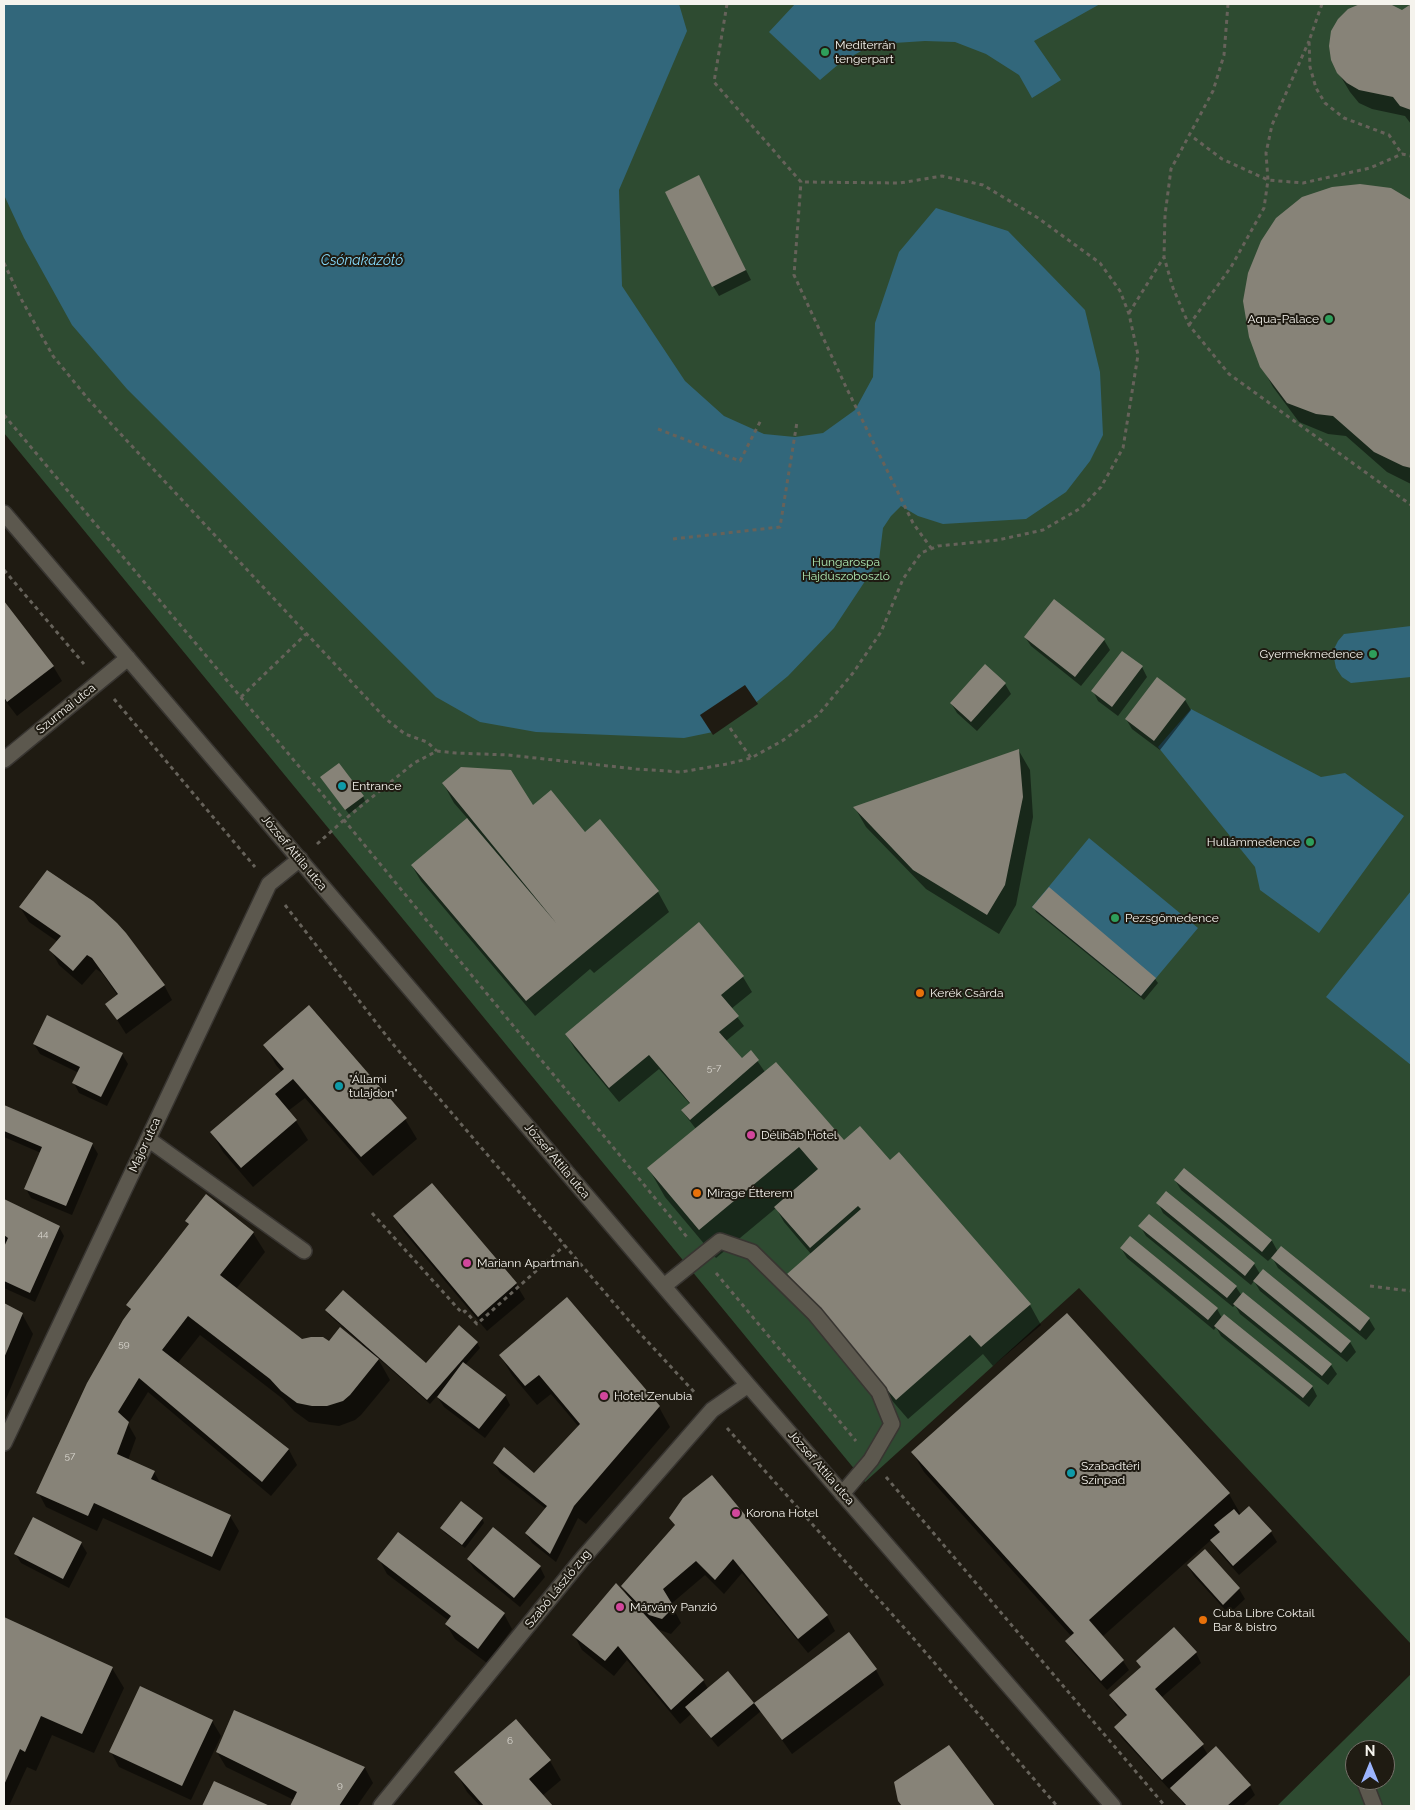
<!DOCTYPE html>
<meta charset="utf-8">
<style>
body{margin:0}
#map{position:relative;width:1415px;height:1810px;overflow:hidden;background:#1f1b12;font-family:Raleway,sans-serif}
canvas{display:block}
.frame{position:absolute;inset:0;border:5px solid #f5f3ed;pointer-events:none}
.north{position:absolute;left:1345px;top:1740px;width:50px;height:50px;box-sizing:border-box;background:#1f1b12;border:1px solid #75716a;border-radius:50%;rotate:0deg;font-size:14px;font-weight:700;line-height:20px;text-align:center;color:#f5f3ed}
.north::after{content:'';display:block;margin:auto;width:18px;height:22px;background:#9bb4fd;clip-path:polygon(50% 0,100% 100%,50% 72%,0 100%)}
</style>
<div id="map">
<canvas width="1415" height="1810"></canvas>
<div class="frame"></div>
<div class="north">N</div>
</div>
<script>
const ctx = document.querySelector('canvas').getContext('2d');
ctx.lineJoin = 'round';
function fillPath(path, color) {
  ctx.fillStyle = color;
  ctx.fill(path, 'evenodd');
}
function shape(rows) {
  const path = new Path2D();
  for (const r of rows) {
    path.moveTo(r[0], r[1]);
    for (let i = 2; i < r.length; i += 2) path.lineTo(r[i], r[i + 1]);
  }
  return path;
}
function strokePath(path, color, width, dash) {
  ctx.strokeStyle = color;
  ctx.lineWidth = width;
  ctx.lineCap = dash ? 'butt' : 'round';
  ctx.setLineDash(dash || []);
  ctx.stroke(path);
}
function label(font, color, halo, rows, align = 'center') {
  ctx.font = font + ' Raleway,sans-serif';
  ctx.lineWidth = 4;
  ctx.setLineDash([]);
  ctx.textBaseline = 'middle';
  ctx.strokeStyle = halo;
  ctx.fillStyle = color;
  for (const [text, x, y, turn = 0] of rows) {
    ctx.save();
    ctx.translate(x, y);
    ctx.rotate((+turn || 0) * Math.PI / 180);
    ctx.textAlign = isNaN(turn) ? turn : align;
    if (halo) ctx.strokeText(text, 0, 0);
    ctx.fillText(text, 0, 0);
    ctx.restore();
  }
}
fillPath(shape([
 [4,4,1411,4,1411,1644,1079,1288,865,1482,4,433],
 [1411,1674,1411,1806,1277,1806],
 [1355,1750,1385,1750,1385,1780,1355,1780]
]), '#2e4b31');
fillPath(shape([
 [4,4,679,4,687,31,619,190,622,286,685,381,724,416,764,434,795,437,823,433,855,410,873,377,875,323,899,252,936,208,1008,231,1085,310,1100,372,1103,435,1090,461,1066,492,1026,519,943,524,918,516,901,506,891,516,883,528,879,560,834,628,788,676,748,709,713,732,684,738,536,732,480,722,436,697,127,389,72,325,24,238,4,195],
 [795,4,1100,4,1034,41,1061,80,1032,98,1019,75,986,54,955,42,925,41,894,43,863,50,840,63,820,80,769,32],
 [1411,626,1411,677,1351,683,1342,677,1336,668,1334,658,1334,649,1338,641,1344,634],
 [1191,709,1321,777,1345,773,1404,816,1319,933,1260,890,1255,867,1158,747],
 [1089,838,1198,928,1141,996,1032,907],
 [1411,891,1411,1065,1326,997]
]), '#32677b');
fillPath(shape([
 [745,685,758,704,713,735,700,715]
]), '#1f1b12');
fillPath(shape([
 [1362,4,1389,5,1402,12,1411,5,1411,124,1405,116,1372,109,1359,103,1350,92,1338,72],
 [704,187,751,280,719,296,713,286],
 [1410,200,1411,202,1411,484,1387,472,1346,436,1328,434,1299,422,1273,387,1262,367],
 [1054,600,1104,640,1110,650,1081,686,1031,646,1025,637],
 [4,603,53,666,62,681,17,716,4,699],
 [1142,667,1147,677,1118,716,1098,701,1093,691],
 [1005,684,1011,694,977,731,957,713,951,703],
 [1185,700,1191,710,1160,750,1132,729,1126,719],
 [1019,751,1030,770,1033,817,1016,905,999,934,926,889,866,827,855,808],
 [324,782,363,796,365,801,349,814],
 [443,783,532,807,585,833,600,821,658,892,669,912,594,973,590,969,535,1016,421,881,412,866,468,819,454,803],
 [20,907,164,985,172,1000,126,1034,107,1004,118,996,102,973,96,969,82,985,59,965,51,950,58,942,29,922],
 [1034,907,1155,979,1158,983,1144,1000,1036,912],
 [699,924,743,977,752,992,731,1009,744,1026,726,1041,742,1060,751,1052,765,1072,844,1141,890,1162,899,1154,1030,1305,1041,1325,993,1366,983,1354,908,1419,800,1294,788,1274,811,1254,784,1222,776,1208,716,1258,665,1197,649,1169,696,1129,682,1111,690,1104,659,1069,619,1102,575,1049,566,1034],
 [34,1044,122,1054,128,1064,107,1106,79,1093,74,1083,79,1073,40,1054],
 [265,1045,405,1119,417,1139,373,1176,305,1098,288,1111,296,1121,308,1140,253,1187,223,1152,212,1133,282,1072,276,1065],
 [4,1106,92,1144,98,1154,72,1215,31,1198,26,1189,41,1153,4,1137],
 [1184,1170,1272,1241,1278,1252,1281,1248,1369,1319,1375,1329,1366,1340,1278,1268,1272,1257,1268,1261,1181,1190,1175,1180],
 [432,1185,516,1284,525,1299,487,1331,403,1231,394,1216],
 [4,1200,59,1227,64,1236,35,1302,4,1288,4,1250,7,1243,4,1241],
 [1158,1203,1254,1264,1260,1274,1263,1271,1350,1342,1356,1352,1347,1362,1260,1291,1254,1281,1251,1285,1163,1213],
 [1149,1215,1236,1287,1242,1296,1331,1365,1337,1374,1328,1385,1240,1314,1235,1305,1233,1307,1146,1236,1140,1226],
 [186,1221,253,1233,265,1252,236,1289,302,1340,361,1346,362,1344,329,1315,326,1310,426,1364,459,1327,477,1343,480,1348,465,1365,505,1395,510,1405,485,1438,444,1407,437,1396,430,1404,377,1357,390,1380,361,1415,355,1420,339,1426,309,1422,294,1411,283,1399,200,1335,177,1364,289,1450,297,1465,271,1496,148,1392,128,1424,136,1438,128,1460,154,1472,162,1486,230,1516,239,1531,220,1571,103,1518,97,1531,46,1507,38,1492,131,1311,127,1305,189,1226],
 [1130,1237,1217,1309,1222,1318,1312,1386,1317,1396,1309,1407,1221,1336,1216,1327,1214,1330,1127,1258,1121,1248],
 [567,1299,659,1407,670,1427,586,1524,578,1518,556,1562,532,1543,526,1533,546,1509,500,1473,494,1463,535,1474,579,1427,551,1394,537,1405,512,1375,500,1355],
 [4,1305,22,1314,33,1334,4,1404],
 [913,1453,1229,1494,1241,1515,1249,1507,1271,1532,1277,1542,1239,1575,1217,1550,1211,1540,1102,1637,1123,1661,1129,1670,1107,1690,1072,1651,1066,1641,1072,1637,924,1472],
 [482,1518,484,1523,465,1548,445,1533,442,1529],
 [671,1518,827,1616,835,1631,808,1653,742,1573,724,1594,705,1575,671,1604,681,1623,671,1634,657,1629,703,1680,708,1689,728,1673,754,1704,848,1633,876,1670,884,1685,792,1754,761,1711,718,1747,691,1714,680,1724,627,1660,614,1676,582,1650,574,1635,627,1595,622,1586,675,1526],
 [81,1543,87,1553,69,1588,21,1563,15,1553],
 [1204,1551,1239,1589,1245,1599,1229,1614,1194,1576,1188,1566],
 [379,1559,504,1614,512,1629,487,1663,455,1639,446,1624,449,1621,387,1574],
 [468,1559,540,1567,545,1577,520,1607,474,1569],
 [4,1619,112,1668,124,1688,94,1753,52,1735,36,1771,27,1767,9,1806,4,1806],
 [1196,1653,1201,1663,1161,1698,1202,1745,1208,1755,1250,1786,1255,1795,1243,1806,1185,1806,1171,1787,1169,1789,1121,1737,1116,1727,1127,1717,1116,1705,1111,1696],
 [235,1712,365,1768,373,1783,357,1806,291,1806,294,1800,226,1767,217,1752],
 [212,1721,221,1736,191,1800,119,1767,111,1752],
 [948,1747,993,1806,902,1806,899,1801],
 [550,1761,561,1780,542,1796,551,1806,480,1806,467,1792,456,1772],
 [214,1782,267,1806,203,1806]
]), '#0007');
fillPath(shape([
 [1360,4,1390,4,1402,10,1411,4,1411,110,1400,106,1393,97,1359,90,1347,83,1337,73,1331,60,1329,46,1331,31,1338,19,1348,9],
 [699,175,746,270,712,287,665,192],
 [1360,184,1391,188,1411,200,1411,468,1403,466,1374,452,1333,416,1316,414,1287,403,1260,367,1249,337,1243,301,1248,273,1261,241,1276,218,1302,197,1332,187],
 [1054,599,1105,639,1075,677,1024,637],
 [4,601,54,666,7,702,4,697],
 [1122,651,1143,666,1112,707,1091,691],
 [985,664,1006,683,971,722,950,703],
 [1157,677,1186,699,1154,741,1125,719],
 [1019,749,1023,797,1005,885,987,915,913,870,853,807],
 [339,763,364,796,345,810,320,777],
 [461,767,511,770,533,805,551,790,585,832,600,819,659,891,526,1001,411,865,467,818,557,924,442,783],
 [47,870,93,901,117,923,126,933,165,985,117,1020,105,1004,118,994,92,958,87,955,73,971,49,950,61,936,19,907],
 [1049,887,1156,978,1141,996,1032,907],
 [699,922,744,976,721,995,739,1016,719,1032,742,1058,751,1050,759,1060,690,1120,681,1110,690,1103,649,1055,609,1088,565,1034],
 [309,1005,407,1118,361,1157,293,1079,275,1094,297,1120,241,1168,210,1132,284,1069,263,1045],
 [47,1015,123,1053,101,1097,72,1083,80,1067,33,1044],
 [776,1062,844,1140,860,1126,890,1160,899,1152,1031,1304,981,1347,970,1335,896,1400,787,1274,861,1209,858,1206,810,1248,774,1207,818,1169,799,1147,699,1230,647,1168],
 [4,1105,93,1143,66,1206,24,1189,42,1147,4,1131],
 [1184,1168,1272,1240,1262,1252,1174,1180],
 [432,1183,517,1283,478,1317,393,1216],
 [1166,1191,1255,1263,1245,1276,1156,1203],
 [206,1194,254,1232,220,1275,302,1339,311,1337,323,1337,329,1341,340,1327,379,1359,350,1395,343,1401,327,1406,312,1406,297,1403,281,1391,270,1379,188,1316,162,1350,289,1449,262,1482,139,1378,118,1412,129,1422,117,1454,155,1471,151,1479,231,1515,212,1557,94,1503,88,1516,36,1493,87,1383,123,1320,131,1309,126,1305,189,1224,185,1221],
 [4,1199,60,1226,30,1293,4,1281,4,1247,8,1238,4,1235],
 [1149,1214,1237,1286,1227,1298,1138,1226],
 [1130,1236,1218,1308,1208,1320,1120,1248],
 [1281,1246,1370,1318,1360,1331,1271,1258],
 [1263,1269,1351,1341,1341,1353,1253,1281],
 [343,1290,426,1363,459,1325,478,1342,427,1400,325,1310],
 [1243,1292,1332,1364,1322,1376,1233,1304],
 [567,1297,660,1406,574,1506,550,1554,525,1533,547,1506,493,1463,504,1447,534,1473,580,1424,539,1375,525,1386,499,1355],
 [4,1303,23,1313,4,1358],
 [1067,1313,1230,1493,1089,1620,1124,1660,1101,1681,1065,1641,1074,1633,911,1452],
 [1224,1314,1313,1386,1303,1398,1214,1326],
 [463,1362,506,1395,479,1429,437,1397],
 [712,1475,828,1615,798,1639,733,1559,715,1580,696,1561,663,1589,674,1607,662,1619,649,1615,621,1586,675,1525,669,1518,683,1498],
 [461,1501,483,1518,462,1545,440,1528],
 [1249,1506,1272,1531,1233,1566,1210,1540,1220,1532,1214,1525,1234,1509,1239,1515],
 [33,1517,82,1542,63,1579,14,1554],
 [493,1527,541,1566,514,1598,467,1559],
 [398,1532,505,1613,478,1649,445,1624,451,1616,377,1559],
 [1205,1549,1240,1588,1223,1605,1187,1565],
 [616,1583,704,1680,671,1710,618,1646,605,1661,572,1635],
 [4,1617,113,1667,82,1734,41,1716,25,1752,20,1749,4,1785],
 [1174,1627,1197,1652,1155,1689,1204,1744,1162,1780,1114,1727,1127,1715,1109,1695,1141,1667,1136,1661],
 [849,1632,877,1669,782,1740,754,1703],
 [728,1671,754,1703,711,1738,685,1707],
 [140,1686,213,1720,182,1786,109,1752],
 [234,1710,365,1767,339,1806,290,1806,297,1792,216,1752],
 [516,1719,551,1760,529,1779,553,1806,484,1806,454,1772],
 [949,1745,995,1806,902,1806,898,1801,894,1782],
 [1216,1746,1251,1785,1227,1806,1187,1806,1170,1788],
 [214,1781,270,1806,202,1806]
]), '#878378');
const minor = shape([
 [4,513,748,1385,1113,1806],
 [4,760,128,658],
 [148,1139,304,1251],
 [664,1286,720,1241,752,1252,815,1314,879,1392,892,1424,871,1460,842,1494],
 [4,1443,269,884,300,859],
 [1364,1780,1374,1806],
 [381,1806,583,1558,712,1410,748,1385]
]);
strokePath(minor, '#383531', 18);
strokePath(shape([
 [727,4,714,82,801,182,794,275,846,387,913,523,931,548],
 [1228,4,1224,55,1213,91,1171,169,1165,215,1164,257,1173,288,1189,325,1229,374,1411,505],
 [1322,4,1309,41,1310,67,1316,88,1325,103,1344,118,1389,135,1402,154],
 [1194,138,1222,159,1268,180,1303,183,1370,168,1402,154,1411,156],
 [4,263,20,297,53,356,89,400,386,719,405,734,427,742,437,751],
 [1129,313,1164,257],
 [1189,325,1231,267,1264,208,1268,180,1266,153,1272,125,1309,41],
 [4,415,344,820,687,1237],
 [658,429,740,461,761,420],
 [673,539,780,527,797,422],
 [4,570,84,664],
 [241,697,306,634],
 [114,699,255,867],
 [730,728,751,758],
 [317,844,344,820,414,763,437,751,456,753,508,755,636,769,681,772,727,764,751,758,782,741,818,715,853,673,881,632,903,579,921,553,938,546,998,540,1043,530,1081,508,1101,487,1123,448,1138,355,1129,314,1120,291,1100,263,1038,218,983,185,942,176,900,183,801,182],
 [285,905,392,1043,636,1329,696,1394],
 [372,1213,462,1313,465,1311,477,1324,565,1245],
 [716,1273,856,1441],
 [1370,1286,1411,1291],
 [727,1428,914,1639,1057,1806],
 [886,1477,1165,1806]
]), '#66625a', 3, [4, 4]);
strokePath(minor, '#5c584e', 15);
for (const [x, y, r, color] of [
 [825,52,5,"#2e9e5b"],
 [1329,319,5,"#2e9e5b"],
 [1373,654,5,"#2e9e5b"],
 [342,786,5,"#0f9aa8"],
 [1310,842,5,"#2e9e5b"],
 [1115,918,5,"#2e9e5b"],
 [920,993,5,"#e8710a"],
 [339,1086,5,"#0f9aa8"],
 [751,1135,5,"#d1479c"],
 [697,1193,5,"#e8710a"],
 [467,1263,5,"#d1479c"],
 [604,1396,5,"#d1479c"],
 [1071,1473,5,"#0f9aa8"],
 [736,1513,5,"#d1479c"],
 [620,1607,5,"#d1479c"],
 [1203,1620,5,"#e8710a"]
]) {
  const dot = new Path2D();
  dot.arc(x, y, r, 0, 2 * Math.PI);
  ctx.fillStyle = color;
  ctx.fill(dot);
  strokePath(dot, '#1f1b12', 2);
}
label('10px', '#dad7d0', null, [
 ["5-7",714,1068],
 ["44",43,1234],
 ["59",124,1344],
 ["57",70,1456],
 ["6",510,1741],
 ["9",340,1785]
]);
label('12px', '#f5f3ed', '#1f1b12', [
 ["Mediterrán",835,45],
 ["tengerpart",835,59],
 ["Aqua-Palace",1319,319,"right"],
 ["Gyermekmedence",1363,654,"right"],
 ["Entrance",352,786],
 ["Hullámmedence",1300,842,"right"],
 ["Pezsgőmedence",1125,918],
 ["Kerék Csárda",930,993],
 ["\"Állami",349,1079],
 ["tulajdon\"",349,1093],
 ["Délibáb Hotel",761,1135],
 ["Mirage Étterem",707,1193],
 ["Mariann Apartman",477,1263],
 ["Hotel Zenubia",614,1396],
 ["Szabadtéri",1081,1466],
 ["Színpad",1081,1480],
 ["Korona Hotel",746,1513],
 ["Márvány Panzió",630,1607],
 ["Cuba Libre Coktail",1213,1613],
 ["Bar & bistro",1213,1627]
], 'left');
label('12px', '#b0ecb6', '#1f1b12', [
 ["Hungarospa",846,562],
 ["Hajdúszoboszló",846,576]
]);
label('12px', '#f5f3ed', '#1f1b12', [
 ["Szurmai utca",66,709,-39],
 ["József Attila utca",294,853,50],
 ["Major utca",145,1145,-65],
 ["József Attila utca",557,1161,50],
 ["József Attila utca",821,1468,49],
 ["Szabó László zug",558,1589,-51]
]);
label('italic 14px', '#86dbfd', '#1f1b12', [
 ["Csónakázótó",362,261]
]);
</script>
